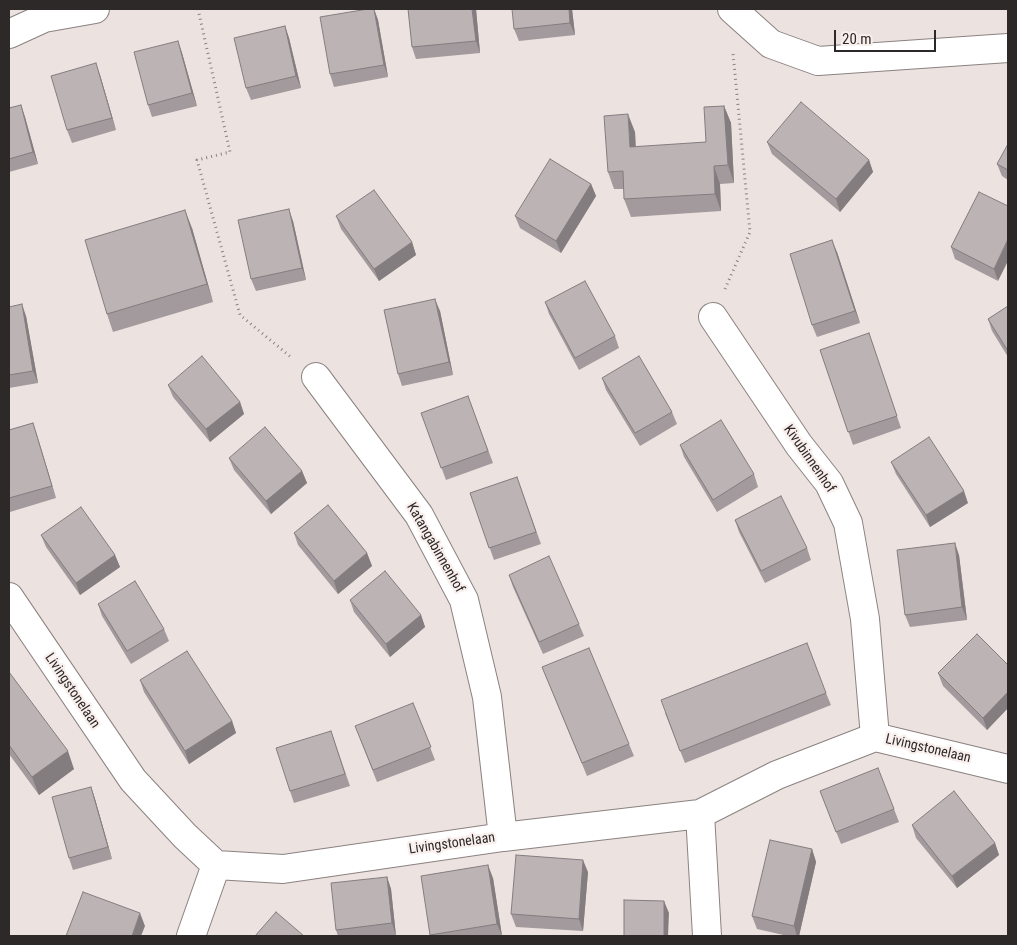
<!DOCTYPE html>
<style>
body{margin:0}
#map{position:relative;width:1017px;height:945px;overflow:hidden;background:#ece2e0;font-family:"Roboto Condensed",sans-serif}
canvas{display:block}
.frame{position:absolute;inset:0;border:10px solid #2d2929;pointer-events:none}
.scale{position:absolute;left:834px;top:30px;width:102px;height:22px;box-sizing:border-box;border:2px solid #2d2929;border-top:0;padding-left:6px;font-size:15px;line-height:18px;white-space:nowrap;color:#2d2929;-webkit-text-stroke:4px #f9efed;paint-order:stroke}
</style>
<div id="map">
<canvas width="1017" height="945"></canvas>
<div class="frame"></div>
<div class="scale">20 m</div>
</div>
<script>
const ctx = document.querySelector('canvas').getContext('2d');
ctx.lineJoin = 'round';
function shape(rows) {
  const path = new Path2D();
  for (const r of rows) {
    path.moveTo(r[0], r[1]);
    for (let i = 2; i < r.length; i += 2) path.lineTo(r[i], r[i + 1]);
  }
  return path;
}
function strokePath(path, color, width, dash) {
  ctx.strokeStyle = color;
  ctx.lineWidth = width;
  ctx.lineCap = dash ? 'butt' : 'round';
  ctx.setLineDash(dash || []);
  ctx.stroke(path);
}
function fillPath(path, color) {
  ctx.fillStyle = color;
  ctx.fill(path, 'evenodd');
}
function label(font, color, halo, rows, align = 'center') {
  ctx.font = font + ' "Roboto Condensed",sans-serif';
  ctx.lineWidth = 4.5;
  ctx.setLineDash([]);
  ctx.textBaseline = 'middle';
  ctx.strokeStyle = halo;
  ctx.fillStyle = color;
  for (const [text, x, y, turn = 0] of rows) {
    ctx.save();
    ctx.translate(x, y);
    ctx.rotate((+turn || 0) * Math.PI / 180);
    ctx.textAlign = isNaN(turn) ? turn : align;
    if (halo) ctx.strokeText(text, 0, 0);
    ctx.fillText(text, 0, 0);
    ctx.restore();
  }
}
const minor = shape([
 [732,9,771,44,818,61,1008,48],
 [9,34,44,18,95,9],
 [713,317,799,445,829,483,848,523,865,619,875,737],
 [316,377,419,515,464,600,487,697,503,837],
 [9,597,133,780,185,836,216,865,283,869,503,837,700,814,777,775,875,737,1008,769],
 [700,814,707,936],
 [191,936,216,865]
]);
strokePath(minor, '#8b8281', 30);
strokePath(shape([
 [198,9,230,152,197,160,240,315,292,358],
 [725,289,750,232,733,53]
]), '#898281', 3, [1, 4]);
strokePath(minor, '#fff', 28);
fillPath(shape([
 [374,9,378,20,388,77,334,87,330,74],
 [408,9,476,9,480,53,416,59,412,47],
 [572,9,575,35,519,41,514,29],
 [285,26,289,38,301,88,251,100,246,88],
 [178,41,182,53,197,106,152,117,148,105],
 [100,75,116,130,72,143,67,130],
 [21,105,25,117,38,164,9,172,9,108],
 [724,106,731,123,734,183,720,184,721,211,631,217,624,199,624,189,614,189,608,172,635,132,636,147,706,142],
 [767,142,869,160,873,172,840,212,772,154],
 [1008,144,1008,180,1002,176,997,164],
 [591,184,596,196,561,253,520,228,515,216],
 [979,192,998,281,955,259,951,247],
 [336,216,412,242,416,255,379,281,341,229],
 [293,221,306,280,256,291,251,279],
 [192,228,213,302,113,332,107,314],
 [837,252,860,323,817,337,812,325],
 [545,302,615,336,619,348,579,370,549,314],
 [1008,306,1008,357,992,331,988,319],
 [9,307,26,316,38,383,9,388],
 [440,311,453,375,402,386,398,374],
 [869,333,901,428,853,445,820,350],
 [602,378,672,412,677,424,640,446,606,390],
 [168,385,240,402,244,414,210,442,173,397],
 [468,396,493,463,446,480,421,413],
 [33,423,56,498,10,512,9,509,9,430],
 [680,445,754,474,758,487,717,512,684,457],
 [229,458,302,471,307,483,271,514,234,470],
 [891,462,968,503,930,527,896,474],
 [517,477,541,544,494,560,470,493],
 [735,520,807,548,811,560,765,583,739,532],
 [294,533,367,553,372,566,338,594,298,545],
 [41,535,115,555,120,567,80,595,46,547],
 [959,555,967,620,910,627,905,615],
 [509,575,579,624,584,636,543,654,513,587],
 [350,600,421,615,425,627,390,657,354,612],
 [98,604,164,629,169,641,131,664,102,616],
 [1008,665,1008,708,987,730,943,686,938,673],
 [542,667,629,744,634,756,587,776],
 [9,672,74,769,39,795,9,754],
 [140,680,232,721,236,733,189,764,144,692],
 [826,693,831,705,685,763,665,713],
 [413,703,435,760,377,782,360,739],
 [331,731,350,786,294,803,290,791],
 [91,787,95,799,112,859,73,870,69,858],
 [820,791,894,809,899,822,841,844],
 [912,825,995,843,999,855,957,888,916,838],
 [812,849,816,862,799,936,788,936,757,929,752,916],
 [588,872,583,931,516,927,511,914],
 [387,877,391,889,396,936,338,936,336,930],
 [493,878,502,936,430,936,430,935]
]), '#a29a9c');
fillPath(shape([
 [374,9,378,20,388,77,384,65],
 [472,9,476,9,480,53,476,41],
 [569,9,572,9,575,35,570,23],
 [285,26,289,38,301,88,296,76],
 [178,41,182,53,197,106,192,93],
 [96,63,100,75,116,130,112,118],
 [21,105,25,117,38,164,33,152],
 [724,106,731,123,734,183,728,165],
 [628,114,635,132,636,165,630,147],
 [869,160,873,172,840,212,836,199],
 [714,166,720,184,721,211,715,194],
 [591,184,596,196,561,253,556,241],
 [289,209,293,221,306,280,302,268],
 [185,210,192,228,213,302,207,284],
 [1008,239,1008,261,998,281,994,269],
 [832,240,837,252,860,323,855,311],
 [412,242,416,255,379,281,374,269],
 [435,299,440,311,453,375,449,362],
 [22,304,26,316,38,383,33,371],
 [240,402,244,414,210,442,206,429],
 [33,423,37,435,56,498,52,486],
 [302,471,307,483,271,514,266,501],
 [964,491,968,503,930,527,926,515],
 [955,543,959,555,967,620,962,607],
 [367,553,372,566,338,594,334,581],
 [115,555,120,567,80,595,76,583],
 [421,615,425,627,390,657,386,644],
 [1008,692,1008,708,987,730,983,718],
 [232,721,236,733,189,764,185,751],
 [68,751,74,769,39,795,32,777],
 [91,787,95,799,112,859,108,847],
 [995,843,999,855,957,888,952,876],
 [812,849,816,862,799,936,797,936,794,926],
 [583,860,588,872,583,931,579,919],
 [488,865,493,878,502,936,497,924],
 [387,877,391,889,396,936,392,923],
 [664,901,669,913,668,936,664,936],
 [140,913,145,926,141,936,132,936]
]), '#847d7f');
const building = shape([
 [368,9,374,9,384,65,330,74,320,17,368,9],
 [408,9,472,9,476,41,412,47,408,9],
 [512,9,569,9,570,23,514,29,512,9],
 [285,26,296,76,246,88,234,38,285,26],
 [178,41,192,93,148,105,134,52,178,41],
 [96,63,112,118,67,130,51,76,96,63],
 [801,102,869,160,836,199,767,142,801,102],
 [21,105,33,152,9,159,9,108,21,105],
 [724,106,728,165,714,166,715,194,624,199,623,171,608,172,604,116,628,114,630,147,706,142,704,107,724,106],
 [1008,144,1008,170,997,164,1008,144],
 [550,159,591,184,556,241,515,216,550,159],
 [374,190,412,242,374,269,336,216,374,190],
 [979,192,1008,206,1008,239,994,269,951,247,979,192],
 [289,209,302,268,251,279,238,220,289,209],
 [185,210,207,284,107,314,85,240,185,210],
 [832,240,855,311,812,325,790,254,832,240],
 [585,281,615,336,575,358,545,302,585,281],
 [435,299,449,362,398,374,384,310,435,299],
 [22,304,33,371,9,375,9,307,22,304],
 [1008,306,1008,351,988,319,1008,306],
 [869,333,897,416,848,432,820,350,869,333],
 [202,356,240,402,206,429,168,385,202,356],
 [639,356,672,412,635,433,602,378,639,356],
 [468,396,488,451,441,468,421,413,468,396],
 [721,420,754,474,713,500,680,445,721,420],
 [33,423,52,486,9,498,9,430,33,423],
 [265,427,302,471,266,501,229,458,265,427],
 [929,437,964,491,926,515,891,462,929,437],
 [517,477,536,532,489,548,470,493,517,477],
 [781,496,807,548,761,571,735,520,781,496],
 [328,505,367,553,334,581,294,533,328,505],
 [81,507,115,555,76,583,41,535,81,507],
 [955,543,962,607,905,615,897,550,955,543],
 [549,556,579,624,539,642,509,575,549,556],
 [385,571,421,615,386,644,350,600,385,571],
 [135,581,164,629,127,651,98,604,135,581],
 [977,634,1008,665,1008,692,983,718,938,673,977,634],
 [807,643,826,693,680,751,661,700,807,643],
 [589,648,629,744,582,763,542,667,589,648],
 [187,651,232,721,185,751,140,680,187,651],
 [9,672,68,751,32,777,9,745,9,672],
 [413,703,431,747,373,770,355,726,413,703],
 [331,731,345,774,290,791,276,748,331,731],
 [878,768,894,809,836,832,820,791,878,768],
 [91,787,108,847,69,858,52,797,91,787],
 [954,791,995,843,952,876,912,825,954,791],
 [770,840,812,849,794,926,752,916,770,840],
 [516,855,583,860,579,919,511,914,516,855],
 [488,865,497,924,430,935,421,876,488,865],
 [387,877,392,923,336,930,331,883,387,877],
 [83,892,140,913,132,936,66,936,83,892],
 [624,900,664,901,664,936,624,936,624,900],
 [276,912,304,936,255,936,276,912]
]);
fillPath(building, '#bcb3b5');
strokePath(building, '#847d7f', 1);
label('14px', '#2d2929', '#f9efed', [
 ["Kivubinnenhof",809,459,55],
 ["Katangabinnenhof",435,548,60],
 ["Livingstonelaan",72,691,56],
 ["Livingstonelaan",928,749,13],
 ["Livingstonelaan",452,844,-8]
]);
</script>
